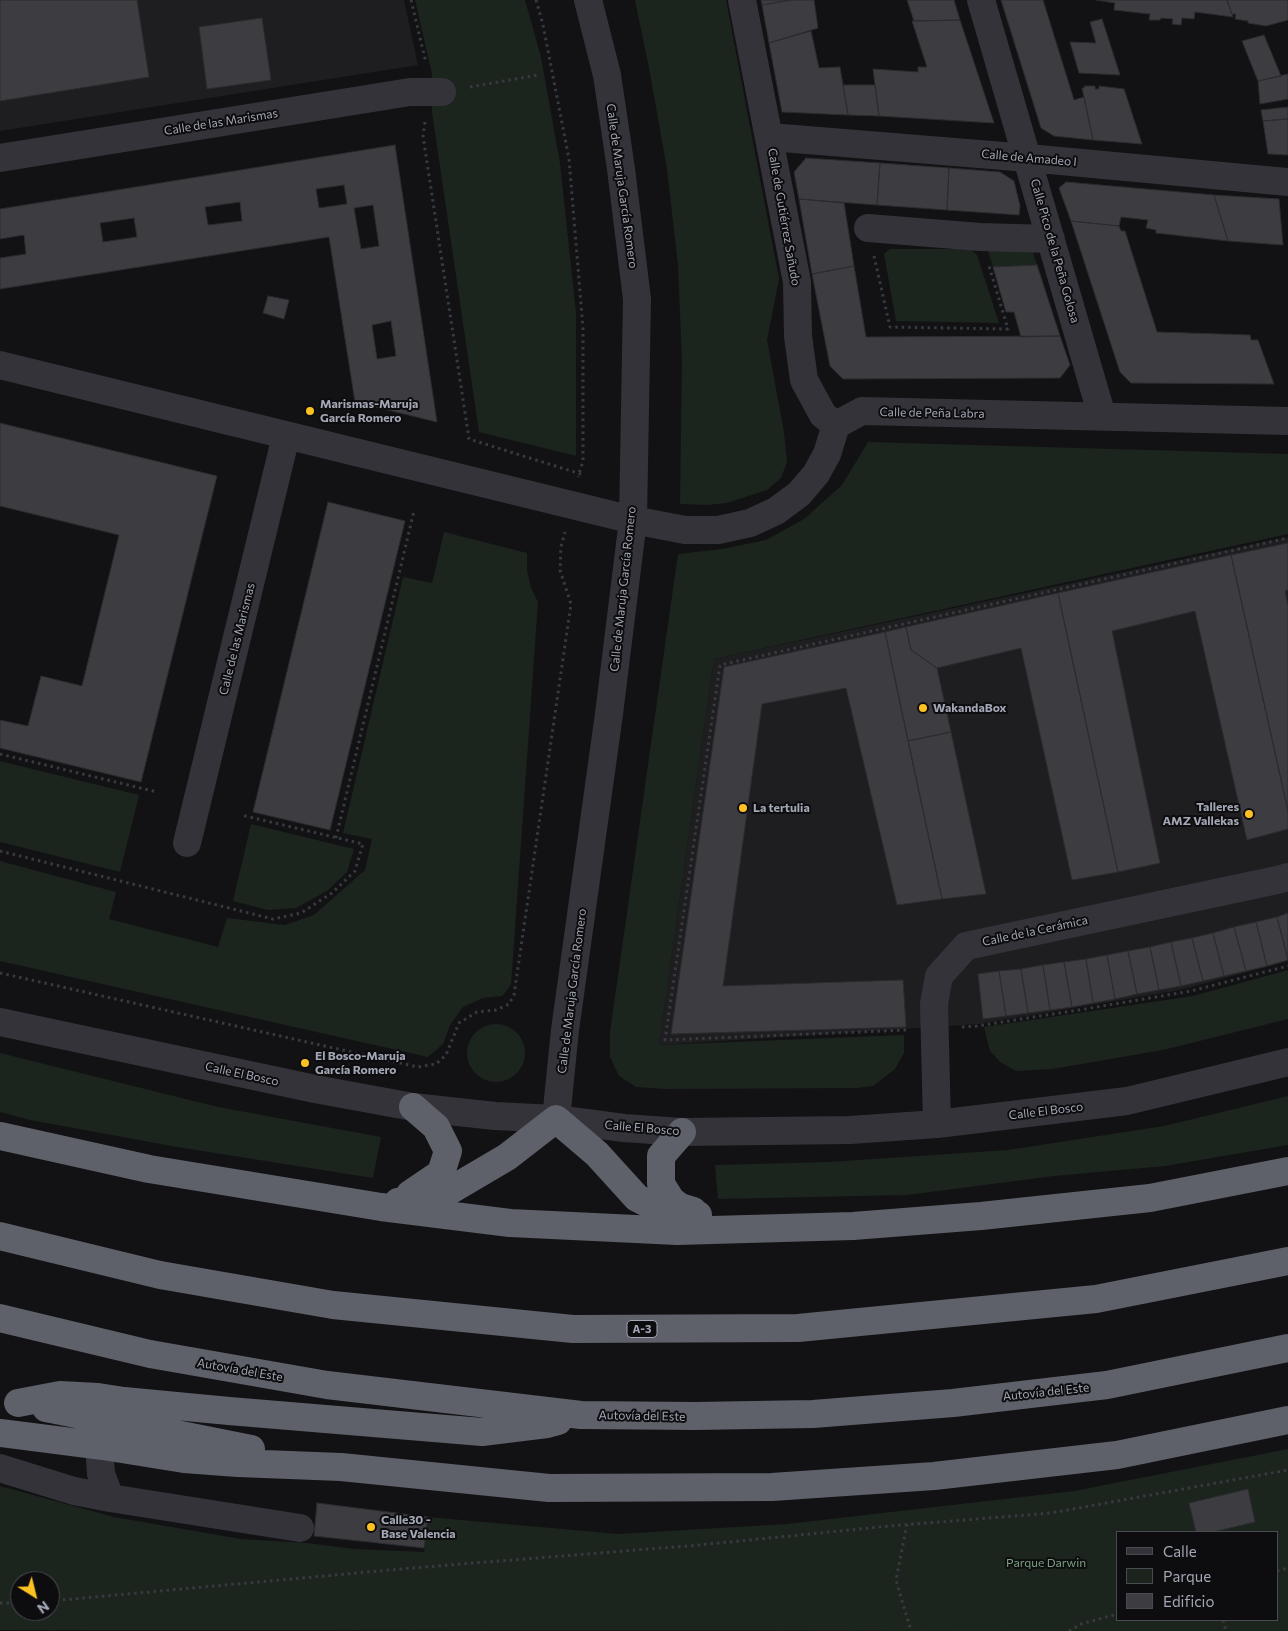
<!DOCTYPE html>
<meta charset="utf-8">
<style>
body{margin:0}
#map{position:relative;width:1288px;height:1631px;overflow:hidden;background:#121214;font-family:Commissioner,sans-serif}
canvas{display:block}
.legend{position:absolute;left:1116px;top:1531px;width:162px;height:90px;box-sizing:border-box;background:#0d0d0f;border:1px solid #494b51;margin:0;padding:6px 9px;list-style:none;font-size:15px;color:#a3a7b5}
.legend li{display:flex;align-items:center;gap:10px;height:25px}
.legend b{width:25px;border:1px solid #494b51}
.north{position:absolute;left:10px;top:1571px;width:50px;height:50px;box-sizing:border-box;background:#0d0d0f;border:1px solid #494b51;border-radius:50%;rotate:144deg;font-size:14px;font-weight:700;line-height:20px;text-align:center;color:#a3a7b5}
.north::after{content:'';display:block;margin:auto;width:18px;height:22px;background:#fdc221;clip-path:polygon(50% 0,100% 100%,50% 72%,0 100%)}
</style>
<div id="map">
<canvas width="1288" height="1631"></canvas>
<ul class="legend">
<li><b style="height:6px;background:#333339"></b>Calle</li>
<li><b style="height:14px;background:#1c241e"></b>Parque</li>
<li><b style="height:14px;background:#3c3c41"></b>Edificio</li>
</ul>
<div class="north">N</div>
</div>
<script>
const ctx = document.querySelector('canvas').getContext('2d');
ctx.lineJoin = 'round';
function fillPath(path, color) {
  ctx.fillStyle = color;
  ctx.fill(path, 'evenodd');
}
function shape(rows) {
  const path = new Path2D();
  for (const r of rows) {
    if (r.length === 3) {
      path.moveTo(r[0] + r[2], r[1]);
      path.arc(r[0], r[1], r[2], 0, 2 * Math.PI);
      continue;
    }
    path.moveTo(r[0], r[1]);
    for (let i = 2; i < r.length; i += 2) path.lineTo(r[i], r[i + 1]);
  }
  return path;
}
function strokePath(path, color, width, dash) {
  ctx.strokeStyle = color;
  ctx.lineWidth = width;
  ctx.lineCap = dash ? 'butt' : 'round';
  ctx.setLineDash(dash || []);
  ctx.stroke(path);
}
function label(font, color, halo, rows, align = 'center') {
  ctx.font = font + ' Commissioner,sans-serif';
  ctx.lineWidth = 4;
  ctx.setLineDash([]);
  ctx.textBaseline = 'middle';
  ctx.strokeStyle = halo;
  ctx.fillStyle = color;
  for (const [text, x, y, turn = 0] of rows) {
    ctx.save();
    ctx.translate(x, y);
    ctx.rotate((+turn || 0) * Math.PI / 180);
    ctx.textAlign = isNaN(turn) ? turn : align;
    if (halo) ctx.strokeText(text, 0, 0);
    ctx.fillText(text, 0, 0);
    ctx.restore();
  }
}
fillPath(shape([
 [0,0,404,0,418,65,0,131],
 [1288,537,1288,961,1180,990,979,1024,659,1045,714,659]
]), '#1e1e21');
fillPath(shape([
 [415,0,525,0,541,57,560,163,576,313,576,456,479,432,432,112,432,74],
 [635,0,726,0,779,279,767,340,784,432,787,462,781,478,767,490,727,503,707,505,680,504,682,361,678,265,667,169,649,68],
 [1031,247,1037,265,993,267,987,248],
 [890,249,970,249,977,255,999,323,896,321,884,254],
 [868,442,1288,454,1288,534,714,659,659,1045,904,1035,904,1053,895,1069,873,1086,857,1088,666,1089,636,1087,619,1076,610,1057,610,1032,678,554,722,549,766,540,804,519,842,485],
 [444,532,527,553,527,571,531,588,538,602,511,985,502,996,483,998,463,1007,450,1025,443,1044,428,1057,0,961,0,861,116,892,109,919,218,947,227,918,285,925,314,915,365,870,372,839,343,833,403,577,432,583],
 [0,761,139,795,120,872,0,842],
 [251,824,354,849,347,872,327,891,296,908,268,910,233,901],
 [1288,970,1288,1019,1163,1050,1052,1069,1016,1071,1000,1062,990,1051,984,1027,1193,996],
 [496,1053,29],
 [0,1053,218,1107,381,1137,373,1178,177,1147,30,1120,0,1112],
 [1288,1096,1288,1145,1165,1166,1054,1176,907,1195,718,1199,715,1165,829,1162,1008,1150,1164,1126],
 [1288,1449,1288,1631,0,1630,0,1486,114,1517,241,1539,307,1543,354,1549,424,1552,428,1517,618,1534,787,1524,1074,1491],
 [1117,1532,1277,1532,1277,1620,1117,1620],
 [20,1581,50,1581,50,1611,20,1611]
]), '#1c241e');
const building = shape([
 [0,0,137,0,149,77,0,101,0,0],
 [761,0,791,0,762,5,761,0],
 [791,0,814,0,818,28,769,43,762,5,791,0],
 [907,0,954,0,960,20,914,21,907,0],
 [1001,0,1043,0,1074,100,1084,97,1093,140,1054,136,1041,128,1001,0],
 [1096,0,1227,0,1233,17,1195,12,1194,19,1182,18,1181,25,1172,24,1173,19,1161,18,1160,20,1149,20,1150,14,1114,10,1115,3,1096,0],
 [1227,0,1288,0,1288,20,1266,26,1248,23,1248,21,1235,19,1236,14,1232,14,1227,0],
 [262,18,271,80,207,89,199,27,262,18],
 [1102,19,1120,75,1079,73,1070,42,1096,43,1090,22,1102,19],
 [960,20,994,123,879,116,873,69,918,72,918,67,927,67,912,21,960,20],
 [811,31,819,68,840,67,848,115,782,112,769,43,811,31],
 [1264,35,1281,76,1258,81,1242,41,1264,35],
 [1288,74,1288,99,1260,104,1258,81,1288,74],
 [843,85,875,85,879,116,848,115,843,85],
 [1085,86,1095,86,1095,89,1099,89,1099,86,1124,89,1142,144,1093,140,1082,88,1084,88,1085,86],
 [1288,107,1288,119,1263,121,1261,110,1288,107],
 [1288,119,1288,155,1268,154,1263,121,1288,119],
 [395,145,437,422,355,402,329,237,0,289,0,258,26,254,24,235,0,239,0,209,395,145],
 [344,185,347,204,319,208,316,189,344,185],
 [240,202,242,221,208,225,205,207,240,202],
 [373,205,379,246,361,249,354,208,373,205],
 [134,218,137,237,103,242,100,223,134,218],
 [391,321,396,356,377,359,372,325,391,321],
 [806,158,880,163,877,205,799,199,794,172,806,158],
 [880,163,949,168,947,210,877,205,880,163],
 [949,168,1000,172,1014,181,1020,206,1019,215,947,210,949,168],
 [1066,182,1214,195,1228,241,1156,233,1156,230,1146,228,1148,220,1121,217,1119,226,1071,221,1059,188,1066,182],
 [1214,195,1279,199,1283,245,1228,241,1214,195],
 [799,199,844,203,854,266,812,274,799,199],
 [1071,221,1119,226,1121,231,1125,231,1157,332,1250,335,1251,340,1258,340,1274,384,1131,383,1120,372,1071,221],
 [1037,265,1060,336,1021,337,1014,312,1006,312,993,267,1037,265],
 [854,266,866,337,1060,336,1070,365,1060,378,843,379,830,366,812,274,854,266],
 [268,296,289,300,284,319,263,313,268,296],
 [0,423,217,476,141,782,0,748,0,720,28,726,41,676,82,686,119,535,0,506,0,423],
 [328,502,405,521,330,830,253,812,328,502],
 [1288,543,1288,590,1285,591,1288,606,1288,811,1231,555,1288,543],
 [1231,555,1288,811,1288,829,1247,840,1195,611,1112,631,1160,863,1118,872,1058,593,1231,555],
 [1058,593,1118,872,1072,880,1021,648,937,668,911,650,906,627,1058,593],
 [906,627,911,650,937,668,951,732,908,741,885,632,906,627],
 [885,632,942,899,897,905,846,688,762,704,723,986,903,980,906,1027,671,1034,724,667,885,632],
 [951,732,986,894,942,899,908,741,951,732],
 [1288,913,1288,959,1277,917,1288,913],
 [1277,917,1288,960,1267,966,1256,922,1277,917],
 [1256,922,1267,966,1246,971,1234,927,1256,922],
 [1234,927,1246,971,1224,976,1213,933,1234,927],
 [1213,933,1224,976,1203,981,1192,938,1213,933],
 [1192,938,1203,981,1181,986,1171,942,1192,938],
 [1171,942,1181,986,1159,990,1150,947,1171,942],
 [1150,947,1159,990,1137,994,1128,951,1150,947],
 [1128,951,1137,994,1115,999,1107,955,1128,951],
 [1107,955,1115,999,1093,1003,1086,959,1107,955],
 [1086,959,1093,1003,1072,1007,1064,962,1086,959],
 [1064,962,1072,1007,1050,1010,1043,965,1064,962],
 [1043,965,1050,1010,1028,1013,1021,969,1043,965],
 [1021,969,1028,1013,1006,1016,999,971,1021,969],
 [999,971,1006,1016,983,1019,978,974,999,971],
 [1248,1489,1255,1522,1213,1532,1196,1532,1189,1503,1248,1489],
 [317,1503,428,1517,424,1548,314,1536,317,1503]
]);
fillPath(building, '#3c3c41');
strokePath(building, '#2c2c30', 1);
strokePath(shape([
 [411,0,426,63],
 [536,0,543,25,569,159,583,328,583,461,578,477],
 [470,87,538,75],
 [425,122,423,136,469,439,584,475],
 [874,256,890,327,1008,329,989,266],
 [0,754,157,792],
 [336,838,414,511],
 [0,851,273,919,301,913,332,893,355,871,363,844,241,815],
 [0,973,418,1067,436,1064,446,1055,459,1023,477,1012,496,1010,509,1004,514,995,571,604,560,570,561,547,565,532],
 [962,1027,977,1026,1085,1009,1191,991,1288,966],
 [906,1030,665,1040,720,665,1288,538],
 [907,1524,896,1580,911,1631],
 [1277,1571,1288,1568],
 [50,1601,412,1568,699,1545,890,1526,1051,1513,1288,1470],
 [0,1603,20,1603],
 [1223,1620,1226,1631],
 [1069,1631,1081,1624,1117,1614]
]), '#393a40', 3, [2.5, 4]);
strokePath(shape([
 [742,0,797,282,798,336,804,380,823,415,836,425],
 [981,0,1102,416],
 [770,137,1028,158,1288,182],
 [0,158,410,92,442,92],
 [868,228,980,237,1051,239],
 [0,365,633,520,685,530,718,530,750,523,776,511,799,494,816,474,827,454,836,425,862,411,1288,421],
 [187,843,286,436],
 [0,1022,315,1089,413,1107,495,1116,556,1119,624,1128,682,1132,850,1130,937,1124,1127,1101,1288,1062],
 [556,1119,565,1030,609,714,633,520,637,299,621,169,607,75,588,0],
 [937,1124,934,1004,939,976,966,946,1277,880,1288,877],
 [103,1446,100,1460,101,1474,110,1498],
 [0,1468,74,1491,110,1498,300,1528]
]), '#333339', 28);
strokePath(shape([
 [682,1132,661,1156,661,1184,671,1200,680,1207,693,1211],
 [0,1136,149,1169,381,1207,510,1223,677,1231,853,1226,981,1216,1150,1198,1288,1171],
 [410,1194,441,1173,448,1151,436,1127,413,1107],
 [398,1202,451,1190,507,1157,556,1119,597,1154,637,1198,665,1212,698,1215],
 [0,1236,160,1275,333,1305,573,1329,798,1328,1096,1299,1288,1261],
 [0,1318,150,1354,327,1385,581,1415,695,1416,813,1414,953,1403,1107,1385,1288,1348],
 [18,1403,60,1395,98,1397,124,1401,229,1411,482,1432,547,1424,558,1421],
 [46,1408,251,1449],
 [0,1433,103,1446,184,1459,238,1463,341,1467,549,1488,772,1487,934,1476,1117,1455,1288,1420]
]), '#5f616a', 28);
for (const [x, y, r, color] of [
 [310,411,5,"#fdc221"],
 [923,708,5,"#fdc221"],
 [743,808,5,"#fdc221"],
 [1249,814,5,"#fdc221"],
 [305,1063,5,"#fdc221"],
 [371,1527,5,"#fdc221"]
]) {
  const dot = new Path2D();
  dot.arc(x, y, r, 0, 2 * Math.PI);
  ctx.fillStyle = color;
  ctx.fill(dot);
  strokePath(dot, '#0d0d0f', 2);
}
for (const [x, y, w] of [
 [642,1329,30]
]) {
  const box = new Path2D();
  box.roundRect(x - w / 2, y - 8.5, w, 17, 4);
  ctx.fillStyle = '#0d0d0f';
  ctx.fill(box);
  strokePath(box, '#a3a7b5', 1);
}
label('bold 11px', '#a3a7b5', null, [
 ["A-3",642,1329]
]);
label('12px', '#a3a7b5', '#0d0d0f', [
 ["Calle de las Marismas",221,122,-9],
 ["Calle de Amadeo I",1029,158,5],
 ["Calle de Maruja García Romero",622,186,82],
 ["Calle de Gutiérrez Sañudo",784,217,80],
 ["Calle Pico de la Peña Golosa",1055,251,74],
 ["Calle de Peña Labra",932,413,1],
 ["Calle de Maruja García Romero",623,589,-84],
 ["Calle de las Marismas",237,639,-76],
 ["Calle de la Cerámica",1035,931,-12],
 ["Calle de Maruja García Romero",572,991,-83],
 ["Calle El Bosco",242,1074,12],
 ["Calle El Bosco",1046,1111,-7],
 ["Calle El Bosco",642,1128,5],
 ["Autovía del Este",240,1370,10],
 ["Autovía del Este",1046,1392,-6],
 ["Autovía del Este",642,1416,1]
]);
label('bold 12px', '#a3a7b5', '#0d0d0f', [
 ["Marismas-Maruja",320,404],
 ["García Romero",320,418],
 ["WakandaBox",933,708],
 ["Talleres",1239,807,"right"],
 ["AMZ Vallekas",1239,821,"right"],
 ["La tertulia",753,808],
 ["El Bosco-Maruja",315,1056],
 ["García Romero",315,1070],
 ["Calle30 -",381,1520],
 ["Base Valencia",381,1534]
], 'left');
label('12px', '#78a27e', '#0d0d0f', [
 ["Parque Darwin",1046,1563]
]);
</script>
